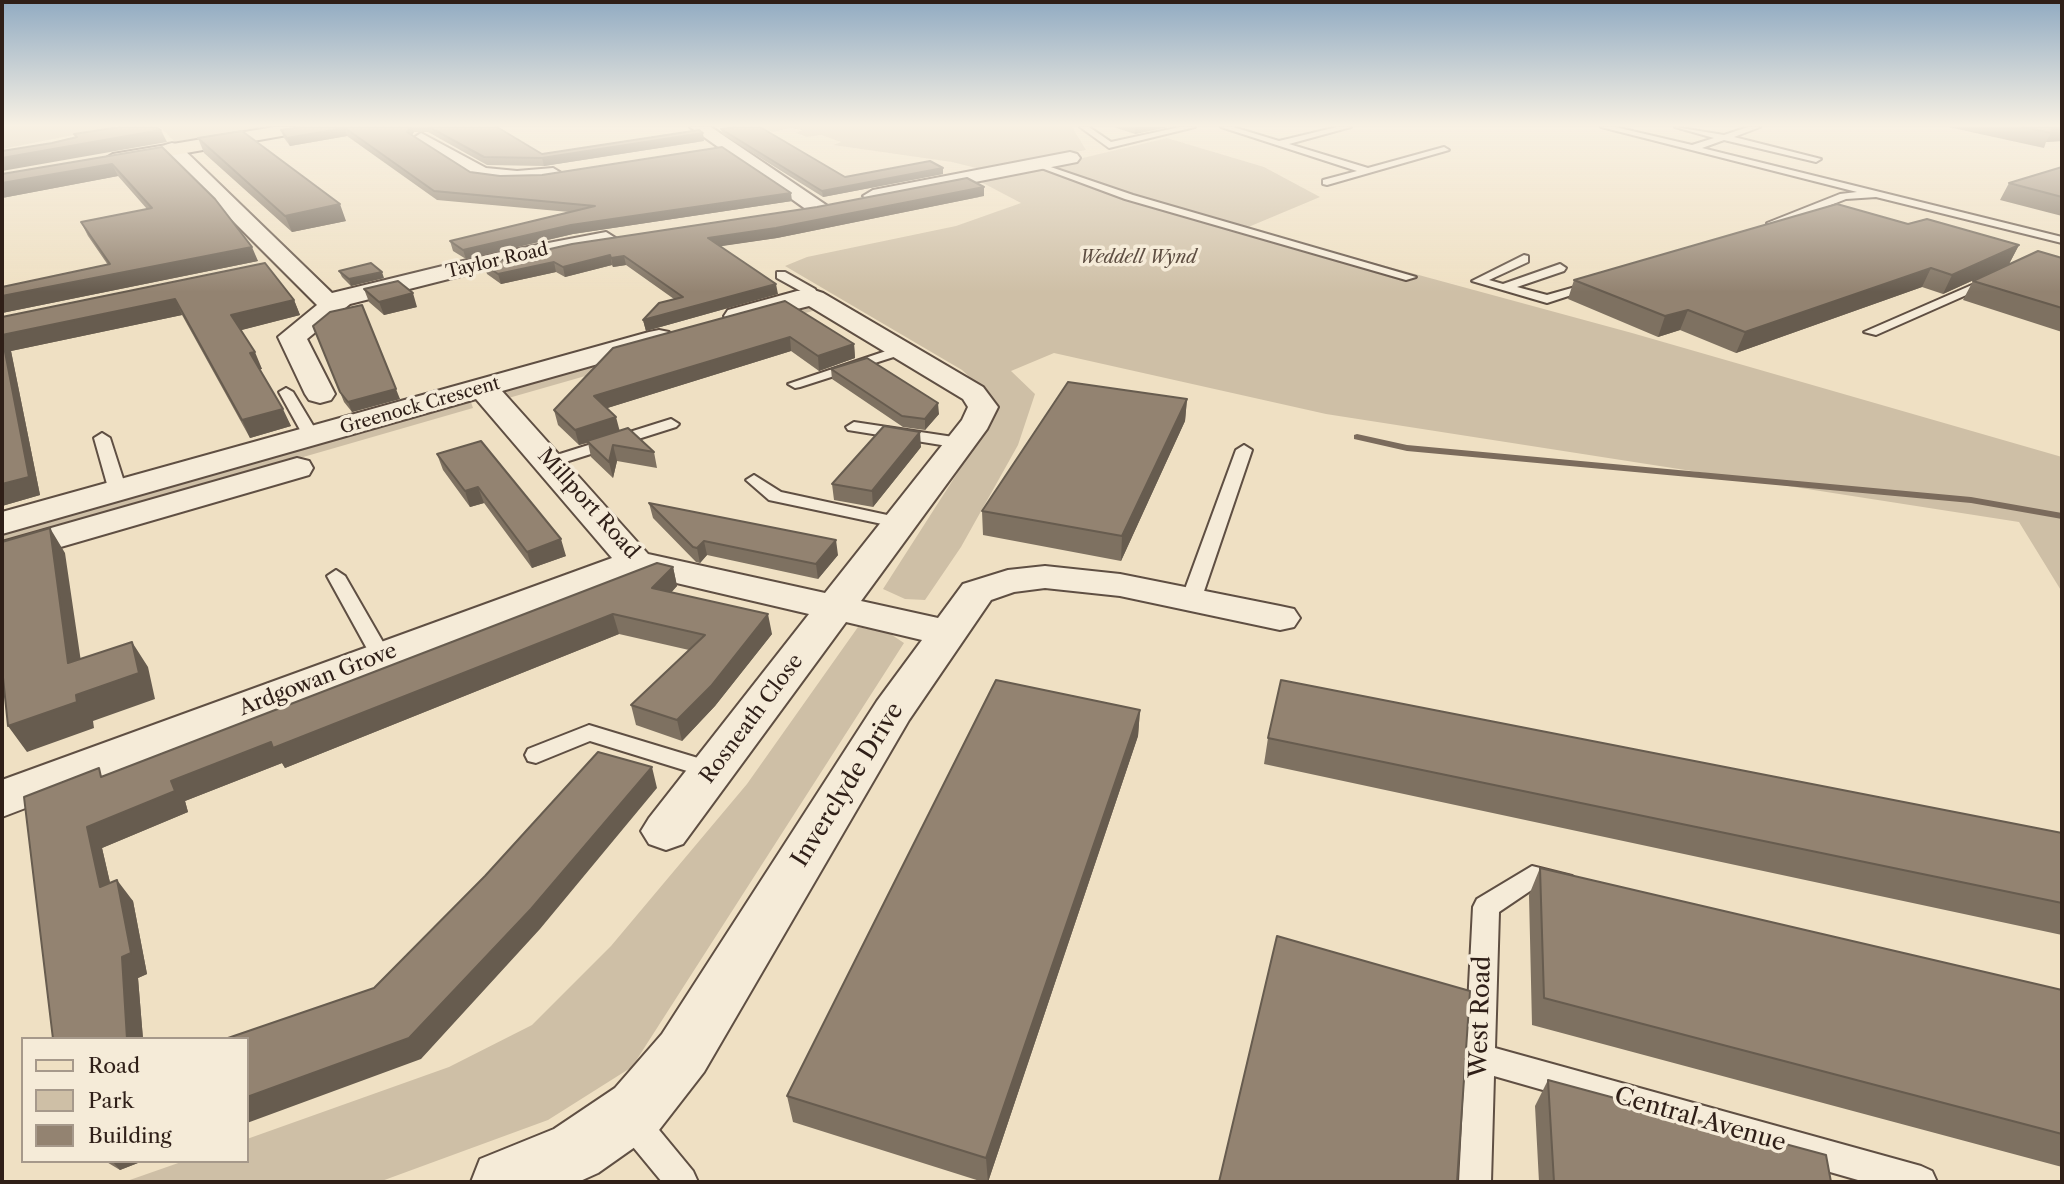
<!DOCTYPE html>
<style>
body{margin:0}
#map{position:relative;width:2064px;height:1184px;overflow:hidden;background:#efe0c3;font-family:"Libre Caslon Text",serif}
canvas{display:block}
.frame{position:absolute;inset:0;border:4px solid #2f1f18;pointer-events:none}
.legend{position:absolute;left:21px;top:1037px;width:228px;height:126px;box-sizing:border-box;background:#f5ebd8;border:2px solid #a6998b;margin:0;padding:9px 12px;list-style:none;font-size:21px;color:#2f1f18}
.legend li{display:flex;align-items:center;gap:14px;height:35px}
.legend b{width:35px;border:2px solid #a6998b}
</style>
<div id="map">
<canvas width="2064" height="1184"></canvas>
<div class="frame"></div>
<ul class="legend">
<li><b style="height:9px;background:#efe0c3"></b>Road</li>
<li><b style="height:19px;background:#cebfa6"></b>Park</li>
<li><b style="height:19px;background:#938371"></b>Building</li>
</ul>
</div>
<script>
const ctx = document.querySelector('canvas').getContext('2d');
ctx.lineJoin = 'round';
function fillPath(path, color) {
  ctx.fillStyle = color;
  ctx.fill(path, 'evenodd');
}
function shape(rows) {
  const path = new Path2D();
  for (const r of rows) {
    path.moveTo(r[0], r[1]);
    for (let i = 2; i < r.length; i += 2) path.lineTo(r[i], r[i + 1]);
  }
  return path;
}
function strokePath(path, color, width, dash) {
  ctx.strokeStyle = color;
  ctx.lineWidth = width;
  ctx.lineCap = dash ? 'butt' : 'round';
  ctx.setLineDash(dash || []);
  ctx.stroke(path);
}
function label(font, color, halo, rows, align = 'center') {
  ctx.font = font + ' "Libre Caslon Text",serif';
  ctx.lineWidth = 7;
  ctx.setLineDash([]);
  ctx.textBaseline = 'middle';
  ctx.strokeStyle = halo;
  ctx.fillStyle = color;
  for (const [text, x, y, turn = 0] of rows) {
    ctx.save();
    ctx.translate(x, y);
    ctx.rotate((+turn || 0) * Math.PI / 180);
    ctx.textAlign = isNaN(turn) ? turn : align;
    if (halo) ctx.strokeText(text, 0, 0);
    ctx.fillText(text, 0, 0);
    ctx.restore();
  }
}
fillPath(shape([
 [2,127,115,127,2,149],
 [160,127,262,127,175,142],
 [753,127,1072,127,1086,150,984,170,952,162,833,145,841,142,821,135,807,137,796,133,802,130,790,128,773,132],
 [1167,138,1264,167,1320,197,1246,228,1632,333,2062,457,2062,592,2019,522,1326,414,1054,353,1011,371,1035,394,1018,445,961,547,925,600,905,599,883,589,999,408,992,398,962,370,785,266,807,257,956,226,1021,203,981,182],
 [804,304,814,305,816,310,505,399,498,390],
 [460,401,471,402,473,408,2,544,2,529],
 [858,627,889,633,904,643,632,1067,548,1120,379,1182,124,1182,184,1161,247,1161,247,1139,449,1067,532,1025,611,946,747,784]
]), '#cebfa6');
fillPath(shape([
 [1357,434,1407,445,1971,497,2062,513,2062,519,1971,503,1407,451,1354,439,1354,435,1357,434]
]), '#7b6b5c');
const lane = shape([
 [1080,127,1089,127,1111,142,1180,127,1195,127,1109,148,1080,127],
 [1221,127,1233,127,1279,141,1337,127,1351,127,1289,144,1368,168,1444,147,1449,150,1327,185,1323,184,1323,180,1357,171,1221,127],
 [1601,127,1615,127,1692,145,1714,138,1675,127,1724,135,1748,127,1760,127,1734,137,1821,159,1816,162,1724,140,1702,148,2062,237,2062,243,1876,197,1846,199,1775,227,1767,227,1767,223,1840,194,1857,192,1601,127],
 [1036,162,1133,195,1416,277,1406,280,1125,199,1036,166,1036,162],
 [1524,255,1528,256,1528,262,1489,280,1503,284,1560,264,1566,268,1564,271,1517,287,1547,295,1593,282,1599,286,1547,303,1472,281,1524,255],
 [777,272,785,272,815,289,820,298,809,301,806,294,777,278,777,272],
 [1988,278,1998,281,1876,335,1864,332,1988,278],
 [901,346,906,347,906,353,800,387,795,388,788,384,901,346],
 [286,388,293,392,320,437,318,440,312,442,304,437,279,392,286,388],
 [671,419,679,424,676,427,556,465,550,467,542,462,544,459,671,419],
 [854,422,960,438,968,443,960,448,848,430,846,427,854,422],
 [102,433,110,438,127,491,124,495,118,496,109,491,94,438,102,433],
 [1244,445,1252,450,1201,600,1191,606,1184,604,1181,600,1236,450,1244,445],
 [754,475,781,492,901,518,910,523,901,528,769,500,746,480,754,475],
 [336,570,345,576,391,656,388,661,374,661,371,656,327,576,336,570],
 [589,725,721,765,725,771,721,777,713,779,590,741,536,763,528,761,525,755,528,749,589,725],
 [1532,866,1572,876,1576,883,1572,890,1563,893,1536,887,1499,912,1495,1048,1921,1166,1932,1171,1937,1182,1865,1182,1494,1076,1491,1182,1459,1182,1473,907,1477,899,1532,866],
 [630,1104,641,1108,693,1171,698,1182,662,1182,619,1130,615,1119,619,1108,630,1104]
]);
const street = shape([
 [690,127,711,127,829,207,826,212,810,212,690,127],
 [421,133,486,168,517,171,553,168,563,174,553,180,517,183,474,178,414,143,412,139,421,133],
 [172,143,179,145,332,293,496,253,606,232,617,239,606,246,496,267,350,304,307,339,335,394,331,400,320,403,309,400,305,394,278,337,317,305,165,153,163,149,165,145,172,143],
 [1070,152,1077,154,1080,158,1077,162,873,202,863,196,873,190,1070,152],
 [814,290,823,293,983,387,998,407,987,429,861,601,938,618,963,584,1008,570,1045,566,1120,574,1280,606,1294,609,1300,618,1294,627,1280,630,1120,596,1045,588,1014,592,991,600,909,720,704,1072,659,1130,598,1173,578,1182,471,1182,480,1159,554,1129,615,1088,662,1034,877,701,922,640,846,622,683,844,666,850,649,844,641,831,649,818,809,614,638,574,2,817,2,780,612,558,476,399,2,534,2,512,649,332,659,330,669,332,673,338,669,344,502,391,648,554,825,593,962,420,968,407,963,399,809,306,737,324,728,322,724,316,728,310,797,291,814,290],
 [297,458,309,461,313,468,309,475,2,564,2,542,297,458]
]);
const primary = shape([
 [274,127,313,127,304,132,113,166,103,160,113,154,274,127]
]);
strokePath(lane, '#5f4f43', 4);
strokePath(street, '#5f4f43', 4);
strokePath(primary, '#2f1f18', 4);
fillPath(lane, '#f5ebd8');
fillPath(street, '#f5ebd8');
fillPath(primary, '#efe0c3');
fillPath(shape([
 [301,127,497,127,542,154,704,141,544,166,487,165,428,132,414,132,412,135,470,172,500,176,792,201,573,234,466,259,453,251,450,241,569,212,437,200,347,136,290,146,284,138,281,130],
 [1113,127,1168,127,1135,134],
 [1948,127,2062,127,2062,141,2046,142,2044,148],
 [721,129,845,177,943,174,823,197,722,134],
 [198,138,346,221,292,232,204,153],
 [162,147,258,261,2,313,2,287,108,265,88,236,81,222,147,209,118,176,2,198],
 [2062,167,2062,216,2000,200,2009,183],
 [984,196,777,238,720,246,778,294,646,331,643,320,674,299,626,265,613,267,612,265,565,277,556,272,501,284,487,274,484,264],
 [1908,224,2019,245,2009,264,1943,294,1922,287,1736,353,1680,330,1658,337,1568,299,1574,280],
 [2062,258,2062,332,1963,300,1973,281],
 [265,263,294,300,300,315,241,330,262,369,260,369,291,426,250,438,182,315,11,351,40,495,2,506,2,317],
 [339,271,384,278,351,286,342,277],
 [364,289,417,307,384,315,369,302],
 [785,301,854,344,855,358,819,371,791,351,607,408,620,431,654,452,657,468,617,461,613,478,591,457,588,443,579,445,558,425,554,410],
 [313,326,400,399,352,412,344,402],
 [831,369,939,414,925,430,903,427,832,379],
 [1187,399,1185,421,1121,561,983,535,982,511],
 [921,447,873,507,834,500,832,484],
 [437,454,566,556,532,568,484,503,470,507,443,470],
 [649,503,838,555,818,579,707,555,700,563,696,562,653,518],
 [673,567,677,586,671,593,772,634,715,706,682,741,636,725,631,705,689,650,619,634,285,768,282,763,185,801,188,812,102,848,110,883,133,901,147,974,138,978,143,1039,53,1039,104,776],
 [1140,710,1138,736,988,1182,983,1182,793,1122,787,1096],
 [1268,738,2062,833,2062,935,1264,764],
 [1540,868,2062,990,2062,1167,1532,1025,1529,895],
 [1548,1080,1831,1182,1539,1182,1535,1106],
 [105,1161,143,1161,120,1170]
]), '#7e7161');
fillPath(shape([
 [410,127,412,127,414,132,409,140,407,132],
 [1135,127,1168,127,1135,134],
 [2062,127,2062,141,2046,142,2051,133,2052,128],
 [345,128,347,136,290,146,287,138],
 [161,130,167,142,2,171,2,158],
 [703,133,704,141,544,166,542,158],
 [112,164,118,176,2,198,2,183],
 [943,168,943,174,823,197,822,191],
 [984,187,984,196,777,238,709,248,708,238],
 [791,193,792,201,573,234,466,259,463,250,571,225],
 [340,204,346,221,292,232,285,216],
 [2019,245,2009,264,1943,294,1952,275],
 [252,247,258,261,2,313,2,296],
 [610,255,612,265,565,277,563,267],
 [624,256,626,265,613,267,611,258],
 [554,262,556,272,501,284,498,274],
 [1931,268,1922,287,1736,353,1745,332],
 [382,272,384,278,351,286,349,279],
 [776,284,778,294,646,331,643,320],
 [413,293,417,307,384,315,379,302],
 [175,299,182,315,11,351,40,495,2,506,2,335],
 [294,300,300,315,238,331,231,315],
 [1688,310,1680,330,1658,337,1665,316],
 [790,337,791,351,598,411,594,396],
 [854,344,855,358,819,371,818,356],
 [255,352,262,369,257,370,250,353],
 [396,389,400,399,352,412,348,402],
 [1187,399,1185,421,1121,561,1122,536],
 [938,403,939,414,925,430,925,419],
 [283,409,291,426,250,438,242,420],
 [616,417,620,432,579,445,575,430],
 [920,432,921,447,873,507,872,491],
 [613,445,617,461,613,478,609,462],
 [478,487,484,503,470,507,465,491],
 [50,528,65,553,85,689,68,663],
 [561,539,566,556,532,568,527,552],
 [836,540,838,555,818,579,816,564],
 [704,541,707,555,700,563,697,548],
 [673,567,677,586,656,608,652,588],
 [613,614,619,634,285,768,282,763,185,801,188,812,102,848,116,908,100,887,87,827,171,781,271,742],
 [768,614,772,634,715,706,682,741,677,720],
 [132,642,148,667,155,699,93,721,94,728,27,752,8,726,76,695],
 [1140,710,1138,736,988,1182,986,1158],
 [652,767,657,788,540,929,421,1059,247,1123,247,1097],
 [117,880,133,901,147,974,138,978,143,1039,127,1039],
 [112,1161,143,1161,120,1170]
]), '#675c4f');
const building = shape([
 [120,127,156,127,161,130,2,158,2,151,52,143,77,137,74,134,120,127],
 [301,127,410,127,407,132,470,172,500,176,542,175,722,147,791,193,571,225,463,250,450,241,595,206,434,191,345,128,287,138,281,130,301,127],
 [429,127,497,127,542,154,699,130,703,133,542,158,484,157,429,127],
 [735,127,760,127,845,177,930,161,943,168,822,191,721,129,735,127],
 [2023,127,2062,127,2052,128,2051,133,2023,127],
 [242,131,340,204,285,216,198,138,242,131],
 [162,147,215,199,252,247,2,296,2,287,110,264,81,222,152,208,112,164,2,183,2,174,162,147],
 [2062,167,2062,197,2009,183,2062,167],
 [967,178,984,187,776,228,708,238,776,284,643,320,659,303,683,297,624,256,611,258,610,255,563,267,554,262,498,274,484,264,572,244,817,207,967,178],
 [1837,204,1908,224,1927,219,2019,245,1952,275,1931,268,1745,332,1688,310,1665,316,1574,280,1837,204],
 [2038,251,2062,258,2062,308,1973,281,2038,251],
 [265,263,294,300,231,315,255,352,250,353,283,409,242,420,175,299,2,335,2,317,265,263],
 [371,263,382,272,349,279,339,271,371,263],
 [398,281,413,293,379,302,364,289,398,281],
 [785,301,854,344,818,356,790,337,594,396,616,417,575,430,554,410,613,348,785,301],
 [362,305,396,389,348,402,340,392,313,326,330,312,362,305],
 [2,336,29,477,2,484,2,336],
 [867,358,938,403,925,419,902,416,831,369,867,358],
 [1068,382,1187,399,1122,536,982,511,1068,382],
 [884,426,920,432,872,491,832,484,884,426],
 [628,428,654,452,613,445,609,462,587,441,628,428],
 [481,441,561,539,527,552,478,487,465,491,437,454,481,441],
 [649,503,836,540,816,564,704,541,697,548,693,547,649,503],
 [50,528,68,663,132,642,139,673,76,695,77,702,8,726,2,668,2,542,50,528],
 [657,563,673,567,652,588,768,614,711,686,677,720,631,705,705,635,613,614,273,748,271,742,171,781,175,791,87,827,100,887,117,880,131,953,122,957,127,1039,53,1039,24,797,99,768,101,777,657,563],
 [996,680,1140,710,986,1158,787,1096,996,680],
 [1281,680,2062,833,2062,903,1268,738,1281,680],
 [598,752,652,767,531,909,409,1038,247,1097,247,1039,225,1039,374,988,485,876,598,752],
 [1540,868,2062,990,2062,1134,1544,998,1540,868],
 [1277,936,1470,991,1457,1182,1219,1182,1277,936],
 [1548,1080,1826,1155,1831,1182,1554,1182,1548,1080]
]);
fillPath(building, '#938371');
strokePath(building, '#675c4f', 2);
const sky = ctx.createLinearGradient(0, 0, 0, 292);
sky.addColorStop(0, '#91abc2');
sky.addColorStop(0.43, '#f8f1e4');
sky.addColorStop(1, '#f8f1e400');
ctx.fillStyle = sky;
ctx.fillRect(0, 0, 2064, 292);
label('italic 18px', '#5f4f43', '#f5ebd8', [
 ["Weddell Wynd",1138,258]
]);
label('18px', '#2f1f18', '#f5ebd8', [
 ["Taylor Road",497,261,-13],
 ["Greenock Crescent",420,406,-16]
]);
label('21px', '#2f1f18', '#f5ebd8', [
 ["Millport Road",588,504,48],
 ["Ardgowan Grove",318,680,-21],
 ["Rosneath Close",752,719,-53]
]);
label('24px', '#2f1f18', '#f5ebd8', [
 ["Inverclyde Drive",848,785,-58],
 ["West Road",1481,1017,-88],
 ["Central Avenue",1700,1120,16]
]);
</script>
